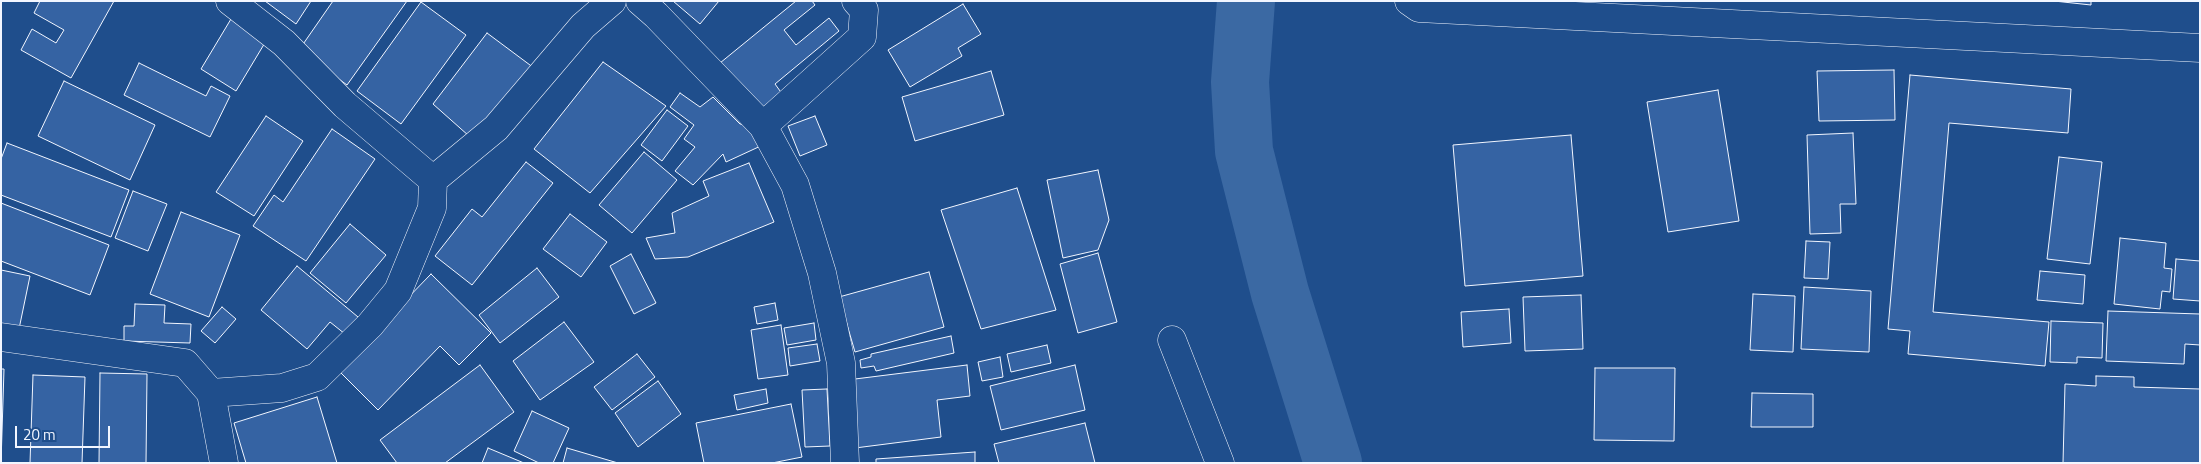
<!DOCTYPE html>
<style>
body{margin:0}
#map{position:relative;width:2201px;height:464px;overflow:hidden;background:#1f4e8c;font-family:"Titillium Web",sans-serif}
canvas{display:block}
.frame{position:absolute;inset:0;border:2px solid #f2f6ff;pointer-events:none}
.scale{position:absolute;left:15px;top:426px;width:95px;height:22px;box-sizing:border-box;border:2px solid #f2f6ff;border-top:0;padding-left:6px;font-size:15px;line-height:18px;white-space:nowrap;color:#f2f6ff;-webkit-text-stroke:4px #1f4e8c;paint-order:stroke}
</style>
<div id="map">
<canvas width="2201" height="464"></canvas>
<div class="frame"></div>
<div class="scale">20 m</div>
</div>
<script>
const ctx = document.querySelector('canvas').getContext('2d');
ctx.lineJoin = 'round';
function shape(rows) {
  const path = new Path2D();
  for (const r of rows) {
    path.moveTo(r[0], r[1]);
    for (let i = 2; i < r.length; i += 2) path.lineTo(r[i], r[i + 1]);
  }
  return path;
}
function strokePath(path, color, width, dash) {
  ctx.strokeStyle = color;
  ctx.lineWidth = width;
  ctx.lineCap = dash ? 'butt' : 'round';
  ctx.setLineDash(dash || []);
  ctx.stroke(path);
}
function fillPath(path, color) {
  ctx.fillStyle = color;
  ctx.fill(path, 'evenodd');
}
strokePath(shape([
 [1246,1,1240,82,1244,151,1280,293,1333,463]
]), '#3b69a3', 58);
const building = shape([
 [40,1,114,1,71,78,21,50,32,29,56,43,64,30,34,13,40,1],
 [265,1,311,1,296,24,265,1],
 [333,1,407,1,347,85,299,50,333,1],
 [673,1,719,1,700,24,673,1],
 [796,1,812,1,815,5,784,30,796,45,829,18,839,31,775,84,783,95,760,113,720,63,796,1],
 [2054,1,2091,1,2091,5,2054,1],
 [421,2,466,35,401,124,357,91,421,2],
 [963,4,981,34,958,48,962,56,910,87,888,50,963,4],
 [231,19,266,41,236,91,201,69,231,19],
 [487,33,534,68,478,144,433,104,487,33],
 [603,62,666,106,590,193,534,149,603,62],
 [139,63,206,96,211,86,230,96,210,137,124,95,139,63],
 [1894,70,1895,120,1819,121,1817,71,1894,70],
 [991,71,1004,115,915,141,902,97,991,71],
 [1910,75,2071,89,2068,133,1949,123,1933,312,2049,322,2045,366,1908,354,1910,331,1888,329,1910,75],
 [64,81,155,125,130,180,38,136,64,81],
 [1718,90,1739,221,1668,232,1647,102,1718,90],
 [680,93,700,107,713,97,740,124,750,125,765,144,726,162,723,154,693,185,675,171,695,147,684,139,694,125,670,107,680,93],
 [667,110,688,126,662,161,641,145,667,110],
 [266,116,303,141,254,216,216,192,266,116],
 [815,116,827,145,800,156,788,126,815,116],
 [332,129,375,159,306,261,253,226,274,195,283,202,332,129],
 [1853,133,1856,204,1840,204,1841,233,1810,234,1807,135,1853,133],
 [1571,135,1583,276,1465,286,1453,145,1571,135],
 [7,143,129,190,111,237,1,195,1,159,7,143],
 [644,152,677,180,632,233,599,205,644,152],
 [2059,157,2102,162,2090,264,2047,259,2059,157],
 [526,162,553,183,472,285,435,256,472,209,482,217,526,162],
 [749,163,774,222,688,257,655,259,646,238,675,233,672,213,709,196,703,181,749,163],
 [1098,170,1109,220,1098,250,1063,258,1047,180,1098,170],
 [1017,188,1056,310,981,329,941,210,1017,188],
 [133,191,167,204,148,251,115,238,133,191],
 [1,203,109,245,90,295,1,261,1,203],
 [181,212,240,235,209,317,150,294,181,212],
 [570,214,607,242,581,277,543,249,570,214],
 [350,224,386,255,346,303,310,273,350,224],
 [2120,238,2166,243,2164,268,2172,269,2170,292,2162,291,2160,309,2114,304,2120,238],
 [1806,241,1830,242,1828,279,1804,278,1806,241],
 [1098,253,1117,322,1078,333,1060,264,1098,253],
 [631,254,656,303,634,314,610,266,631,254],
 [2176,259,2200,261,2200,301,2173,299,2176,259],
 [297,266,364,322,350,338,330,322,307,349,261,310,297,266],
 [537,268,559,297,500,343,479,315,537,268],
 [1,270,30,276,19,329,1,325,1,270],
 [2040,271,2085,275,2083,304,2037,300,2040,271],
 [929,272,944,327,855,352,839,297,929,272],
 [431,274,491,333,459,365,440,346,378,410,338,370,431,274],
 [1804,287,1871,291,1869,352,1801,349,1804,287],
 [1753,294,1795,296,1793,352,1750,350,1753,294],
 [1581,295,1583,349,1525,351,1523,297,1581,295],
 [775,303,778,320,757,324,754,307,775,303],
 [135,304,165,305,164,323,191,324,190,343,124,341,124,326,134,326,135,304],
 [222,307,236,319,215,343,201,331,222,307],
 [1509,309,1511,343,1463,347,1461,312,1509,309],
 [2108,311,2200,314,2200,345,2185,344,2184,364,2106,361,2108,311],
 [2051,321,2103,323,2102,358,2077,357,2077,363,2050,362,2051,321],
 [564,322,594,362,540,400,513,361,564,322],
 [814,323,816,340,787,345,784,328,814,323],
 [781,325,788,375,758,379,751,330,781,325],
 [951,336,954,353,876,371,874,366,861,368,860,360,871,357,871,354,951,336],
 [817,344,820,361,790,366,788,348,817,344],
 [1047,345,1051,363,1011,372,1007,354,1047,345],
 [637,354,655,377,612,410,594,387,637,354],
 [1000,357,1003,377,982,381,978,362,1000,357],
 [480,365,514,412,445,463,397,463,380,440,480,365],
 [967,365,970,396,937,400,941,437,855,448,847,380,967,365],
 [1075,365,1085,410,1001,430,990,386,1075,365],
 [1595,368,1675,368,1674,441,1594,440,1595,368],
 [1,369,4,369,1,463,1,369],
 [100,373,147,374,146,463,99,463,100,373],
 [33,375,85,377,82,463,30,463,33,375],
 [2096,376,2134,377,2134,387,2200,389,2200,463,2063,463,2065,384,2096,386,2096,376],
 [658,381,681,414,638,447,615,413,658,381],
 [766,389,768,403,737,410,734,395,766,389],
 [827,389,830,446,805,447,802,390,827,389],
 [1752,393,1813,394,1813,427,1751,427,1752,393],
 [317,397,337,463,246,463,234,423,317,397],
 [791,404,802,457,772,463,704,463,696,423,791,404],
 [532,411,569,428,553,463,539,463,514,451,532,411],
 [1085,423,1095,463,999,463,994,444,1085,423],
 [488,448,524,463,482,463,488,448],
 [567,448,618,463,563,463,567,448],
 [975,452,975,463,876,463,876,459,975,452]
]);
fillPath(building, '#3563a3');
strokePath(building, '#f2f6ff', 1);
const minor = shape([
 [230,1,284,43,345,105,433,180],
 [640,1,656,15,763,126,795,185,822,273,841,363,845,463],
 [1409,1,1419,8,2200,48],
 [763,126,862,37,864,10,856,1],
 [1,337,185,363,211,393,282,388,317,377,370,325,398,291,432,208,433,180,496,128,583,26,612,1],
 [1172,340,1220,463],
 [211,393,224,463]
]);
strokePath(minor, '#f2f6ff', 29);
strokePath(minor, '#1f4e8c', 28);
</script>
